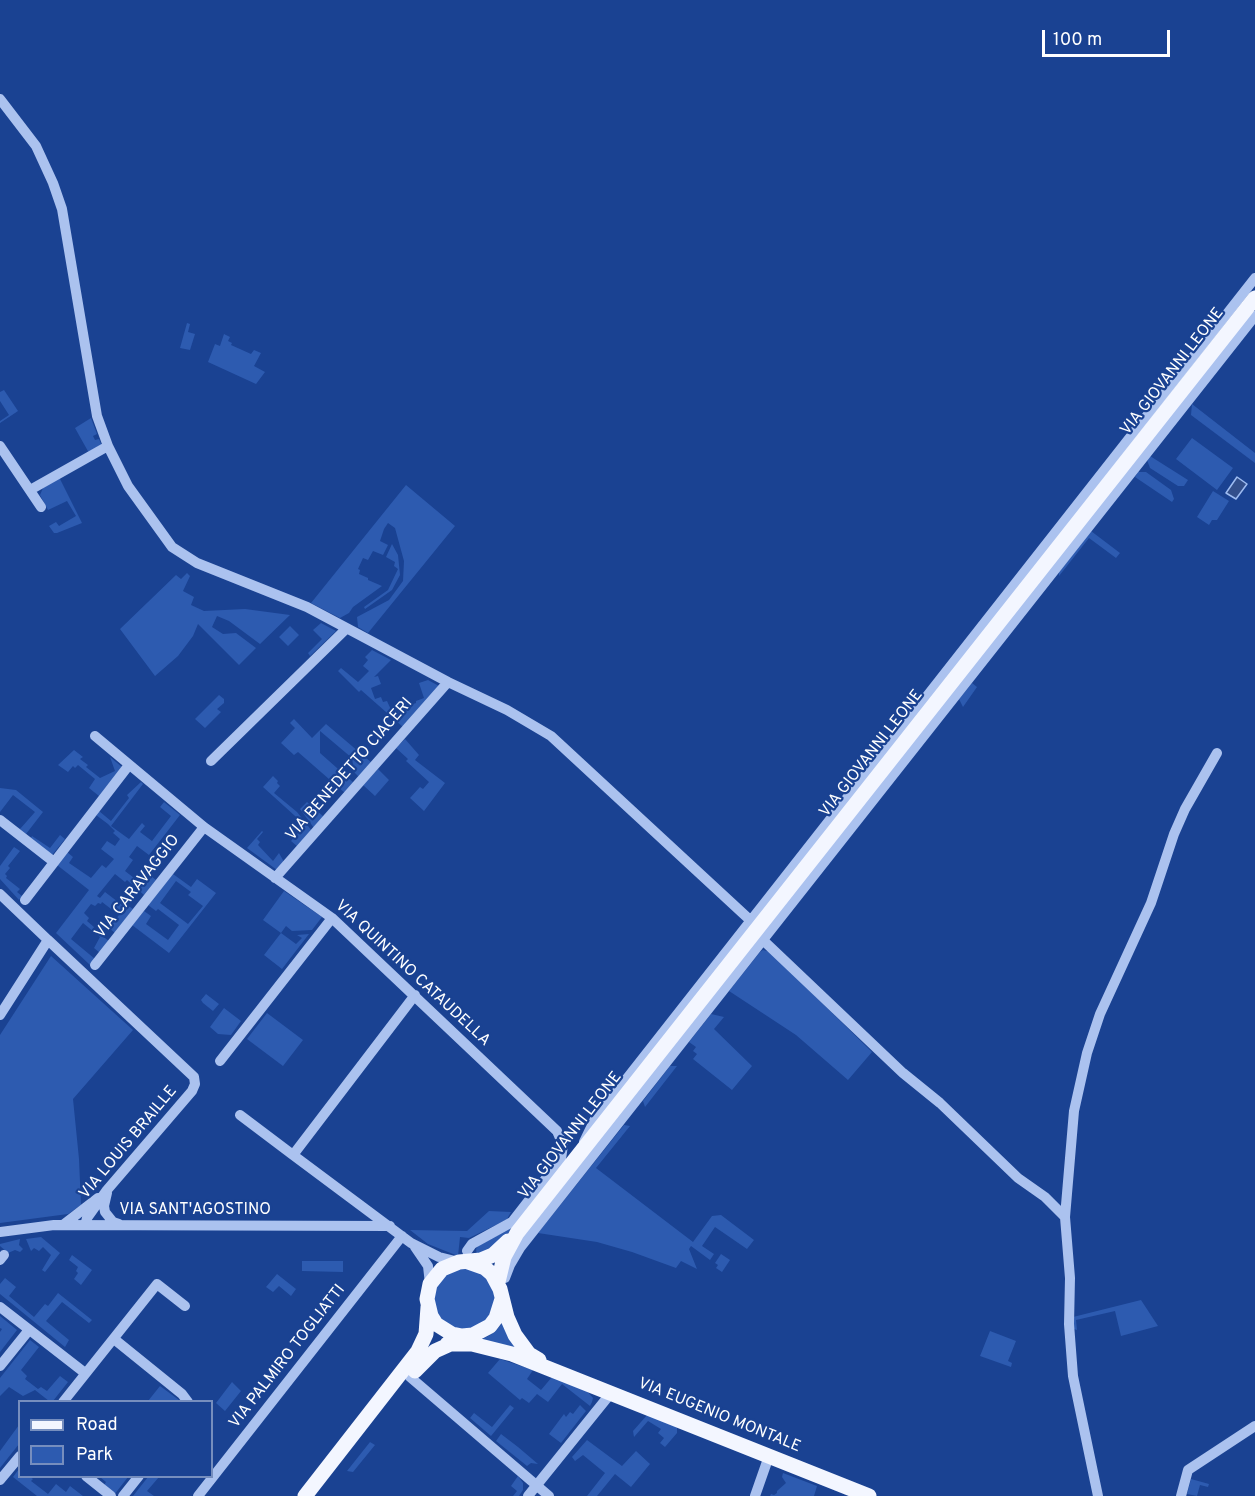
<!DOCTYPE html>
<style>
body{margin:0}
#map{position:relative;width:1255px;height:1496px;overflow:hidden;background:#1a4292;font-family:Overpass,sans-serif}
canvas{display:block}
.legend{position:absolute;left:18px;top:1400px;width:195px;height:78px;box-sizing:border-box;background:#1a4292;border:2px solid #768ebe;margin:0;padding:8px 10px;list-style:none;font-size:18px;color:#fff}
.legend li{display:flex;align-items:center;gap:12px;height:30px}
.legend b{width:30px;border:2px solid #768ebe}
.scale{position:absolute;left:1042px;top:30px;width:128px;height:27px;box-sizing:border-box;border:3px solid #fff;border-top:0;padding-left:8px;font-size:18px;line-height:21px;white-space:nowrap;color:#fff;-webkit-text-stroke:4px #1a4292;paint-order:stroke}
</style>
<div id="map">
<canvas width="1255" height="1496"></canvas>
<ul class="legend">
<li><b style="height:8px;background:#f3f6ff"></b>Road</li>
<li><b style="height:16px;background:#2d5bb0"></b>Park</li>
</ul>
<div class="scale">100 m</div>
</div>
<script>
const ctx = document.querySelector('canvas').getContext('2d');
ctx.lineJoin = 'round';
function fillPath(path, color) {
  ctx.fillStyle = color;
  ctx.fill(path, 'evenodd');
}
function shape(rows) {
  const path = new Path2D();
  for (const r of rows) {
    if (r.length === 3) {
      path.moveTo(r[0] + r[2], r[1]);
      path.arc(r[0], r[1], r[2], 0, 2 * Math.PI);
      continue;
    }
    path.moveTo(r[0], r[1]);
    for (let i = 2; i < r.length; i += 2) path.lineTo(r[i], r[i + 1]);
  }
  return path;
}
function strokePath(path, color, width, dash) {
  ctx.strokeStyle = color;
  ctx.lineWidth = width;
  ctx.lineCap = dash ? 'butt' : 'round';
  ctx.setLineDash(dash || []);
  ctx.stroke(path);
}
function label(font, color, halo, rows, align = 'center') {
  ctx.font = font + ' Overpass,sans-serif';
  ctx.lineWidth = 4.5;
  ctx.setLineDash([]);
  ctx.textBaseline = 'middle';
  ctx.strokeStyle = halo;
  ctx.fillStyle = color;
  for (const [text, x, y, turn = 0] of rows) {
    ctx.save();
    ctx.translate(x, y);
    ctx.rotate((+turn || 0) * Math.PI / 180);
    ctx.textAlign = isNaN(turn) ? turn : align;
    if (halo) ctx.strokeText(text, 0, 0);
    ctx.fillText(text, 0, 0);
    ctx.restore();
  }
}
fillPath(shape([
 [187,323,190,324,188,332,195,334,190,350,180,348],
 [224,334,230,337,228,341,232,343,231,345,251,354,254,350,261,353,254,366,265,372,256,384,208,362,215,344,220,346],
 [4,390,18,411,0,423,0,421,9,415,0,401,0,392],
 [1192,404,1255,453,1255,463,1191,415],
 [91,418,97,434,93,436,95,440,99,439,102,446,89,453,75,428],
 [1192,438,1233,468,1217,490,1176,459],
 [1150,456,1188,480,1184,486,1178,486,1150,468,1147,460],
 [1138,472,1146,472,1171,490,1174,499,1172,502,1135,477],
 [59,477,82,523,57,533,54,533,49,526,56,522,59,526,76,516,67,501,48,510,40,495,43,488],
 [406,485,455,526,368,633,358,627,357,617,389,600,403,581,404,561,395,528,388,523,384,529,380,541,388,545,383,555,373,551,368,560,363,558,358,569,360,570,359,574,368,578,368,580,382,586,353,607,349,613,340,618,311,603],
 [1213,491,1229,501,1217,520,1212,520,1209,525,1197,517],
 [1091,531,1120,553,1116,558,1089,538,1059,576,1059,572],
 [392,544,398,555,400,575,392,590,365,609,364,607,388,590,398,569,394,566,395,562,386,557],
 [187,573,190,576,183,591,194,597,191,605,204,611,245,609,290,615,260,644,229,621,217,616,212,627,223,634,236,633,256,648,239,665,198,624,193,636,178,656,155,676,120,629,176,575,181,579],
 [321,623,336,631,310,656,308,653,322,639,313,630],
 [290,626,299,635,288,646,279,637],
 [372,650,391,660,374,677,378,676,381,684,371,688,375,699,381,697,383,702,387,701,392,712,416,703,416,701,424,698,419,683,428,680,439,686,403,727,361,690,359,692,338,671,341,668,358,682,369,671,363,666,368,660,365,657],
 [972,683,977,687,963,707,959,699],
 [219,695,224,699,224,703,217,709,221,712,205,728,195,719],
 [294,719,312,738,326,724,372,763,359,777,354,772,352,758,320,731,320,753,354,783,345,793,298,752,294,755,281,743,295,728,290,723],
 [405,739,419,755,415,760,445,783,424,811,410,798,420,787,423,789,429,782,406,761,408,759,396,748],
 [74,750,83,757,80,759,88,765,86,767,100,778,115,771,110,757,122,767,99,796,89,788,95,779,78,765,75,768,73,766,68,772,58,765],
 [378,769,389,780,375,796,363,785],
 [273,776,278,781,277,783,280,786,274,793,297,812,312,831,298,847,291,841,305,825,263,787],
 [141,782,143,784,111,826,129,839,142,823,145,826,140,832,152,841,171,816,160,807,164,802,180,815,149,855,137,846,129,857,133,860,125,871,143,885,151,876,156,880,144,895,127,880,125,882,115,874,97,896,100,898,105,892,122,905,124,903,133,909,115,933,109,928,119,915,102,902,101,904,98,903,95,906,91,904,84,913,89,918,87,921,94,927,93,929,109,941,100,953,94,948,100,937,83,923,71,939,95,959,90,965,56,933,89,890,57,865,67,852,73,857,69,863,91,878,102,865,106,868,114,859,101,849,107,841,115,846,120,839,113,833,115,831,108,824,96,815,99,811,111,821,129,798,127,795],
 [0,788,16,790,43,812,26,834,20,829,35,812,13,795,0,812],
 [307,802,324,817,314,828,300,809],
 [262,831,263,832,257,839,260,842,258,845,273,861,279,853,284,862,277,870,247,848],
 [60,835,65,839,52,855,31,838,32,836,50,848],
 [14,847,20,851,8,866,10,868,5,874,7,876,6,878,20,889,17,892,22,896,19,900,0,879,0,866],
 [173,874,191,887,197,879,216,893,169,953,132,925,144,911,151,916,146,924,168,940,179,925,158,909,156,911,148,905],
 [176,881,191,892,188,895,203,906,188,924,160,903],
 [284,891,322,917,312,930,292,931,286,926,281,933,296,944,302,938,297,935,309,934,282,969,264,955,281,933,263,920],
 [763,950,770,952,872,1052,848,1080,796,1035,729,991,760,952],
 [51,956,133,1030,73,1099,79,1159,81,1205,68,1214,0,1223,0,1035],
 [206,994,219,1004,213,1011,203,1003,201,1000],
 [224,1008,241,1021,231,1035,218,1034,210,1027],
 [267,1013,303,1040,283,1066,247,1039],
 [711,1014,724,1017,714,1029,752,1066,732,1090,693,1059,697,1054,693,1051,696,1047,689,1042],
 [670,1066,677,1066,645,1107,643,1101],
 [624,1125,630,1126,596,1168,693,1242,712,1216,721,1215,754,1240,747,1249,715,1227,702,1246,714,1254,710,1260,691,1246,689,1249,697,1269,681,1261,676,1268,632,1252,597,1242,538,1233],
 [489,1211,511,1212,507,1219,498,1224,469,1238,460,1237,458,1256,428,1244,410,1230,467,1231],
 [512,1228,501,1242,477,1256,476,1249,479,1245],
 [41,1237,60,1253,45,1272,42,1270,51,1255,43,1247,39,1251,34,1248,31,1251,26,1239],
 [20,1239,19,1245,23,1249,20,1252,15,1250,8,1253,0,1246,0,1244],
 [721,1254,730,1260,722,1272,716,1268,718,1265,715,1263],
 [72,1255,92,1270,81,1285,74,1279,78,1273,76,1271,78,1267,69,1260],
 [302,1261,343,1261,343,1272,302,1271],
 [464,1298,31],
 [277,1274,296,1289,291,1296,279,1286,273,1292,266,1287],
 [5,1278,16,1287,9,1296,34,1317,45,1304,48,1306,58,1293,92,1320,89,1323,62,1302,46,1321,69,1340,65,1347,0,1294,0,1284],
 [1141,1300,1158,1326,1121,1336,1115,1311,1076,1320,1077,1330,1074,1329,1073,1317],
 [0,1316,17,1330,0,1352,0,1332,2,1329,0,1328],
 [503,1322,517,1348,481,1340,495,1332],
 [990,1331,1016,1341,1008,1361,1012,1363,1011,1367,980,1356],
 [30,1340,39,1347,21,1370,27,1376,25,1379,38,1389,41,1387,47,1391,60,1376,68,1382,53,1401,49,1401,35,1390,23,1396,9,1387,0,1396,0,1378],
 [500,1359,533,1370,527,1379,541,1390,552,1377,587,1391,593,1398,592,1402,590,1406,562,1384,548,1402,537,1394,529,1403,522,1398,520,1400,488,1373],
 [232,1382,241,1391,225,1411,216,1403],
 [160,1386,179,1400,179,1401,148,1401],
 [510,1405,514,1408,491,1436,470,1418,474,1413,492,1427],
 [580,1405,586,1411,561,1443,549,1434,564,1414,566,1417,570,1412,573,1414],
 [648,1414,675,1425,677,1428,677,1433,665,1447,660,1443,664,1438,658,1433,661,1429,648,1421,634,1437,633,1431],
 [19,1425,19,1444,0,1468,0,1451],
 [501,1434,518,1447,538,1464,531,1463,527,1466,496,1441],
 [587,1440,622,1466,636,1451,650,1464,631,1487,615,1474,597,1496,587,1496,605,1473,583,1455,575,1461,572,1457],
 [370,1442,375,1445,353,1472,347,1471],
 [19,1469,20,1476,30,1477,33,1479,31,1481,48,1494,56,1484,66,1492,70,1486,83,1496,37,1496,13,1477],
 [783,1473,817,1486,814,1496,770,1496,771,1494,774,1495,777,1493,777,1491,786,1483,782,1477],
 [518,1476,523,1483,523,1490,519,1496,513,1496,517,1491,511,1486],
 [100,1477,111,1478,128,1477,114,1495,103,1487,106,1482],
 [148,1477,159,1477,147,1491,154,1496,133,1496],
 [1191,1479,1209,1484,1208,1487,1200,1485,1197,1496,1187,1494]
]), '#2d5bb0');
const water = shape([
 [1237,477,1247,484,1236,499,1226,493,1237,477]
]);
fillPath(water, '#334f8b');
strokePath(water, '#9ebcf1', 1.5);
strokePath(shape([
 [0,99,36,146,53,183,62,209,97,416,108,446,128,486,172,547,197,563,307,607,448,682,507,710,551,736,750,920],
 [0,446,41,507],
 [30,490,108,446],
 [95,736,204,827,332,918,557,1131,563,1145,561,1159,512,1222,472,1244,467,1251],
 [211,761,347,628],
 [0,820,54,862],
 [275,878,448,682],
 [0,894,48,940],
 [25,900,129,765],
 [763,940,903,1073,940,1103,1018,1178,1045,1197,1065,1217],
 [95,965,204,827],
 [415,995,293,1155,411,1243,439,1257,459,1262],
 [0,1015,48,940,194,1077,195,1084,192,1091,107,1190,87,1218,85,1225],
 [220,1061,332,918],
 [240,1115,293,1155],
 [584,1142,595,1119,1255,278],
 [107,1193,104,1206,105,1212,113,1222,119,1224],
 [63,1225,98,1198],
 [0,1232,54,1225,390,1226],
 [415,1247,428,1266,430,1284],
 [0,1260,4,1255],
 [505,1278,510,1265,520,1248,1255,316],
 [0,1307,85,1373],
 [114,1339,182,1394,188,1402],
 [0,1366,29,1330],
 [410,1377,549,1496],
 [63,1402,157,1284,185,1306],
 [86,1476,111,1496],
 [0,1480,20,1456],
 [123,1496,139,1476],
 [198,1496,402,1236],
 [528,1496,611,1393],
 [755,1496,769,1456],
 [1098,1496,1073,1376,1069,1324,1070,1278,1065,1217,1074,1111,1087,1053,1100,1014,1151,903,1174,834,1185,809,1217,753],
 [1181,1496,1188,1470,1255,1426]
]), '#abc2ef', 10);
strokePath(shape([
 [468,1262,485,1268,492,1274,500,1289,507,1317,515,1335,529,1354,539,1360],
 [498,1282,504,1257,517,1233,1255,298],
 [502,1299,496,1318,490,1326,473,1335,462,1336,452,1334,436,1324,431,1316,427,1299,430,1284,442,1269,459,1262,481,1260,493,1255,508,1241],
 [447,1344,472,1344,512,1354,869,1496],
 [415,1371,435,1351,455,1342],
 [305,1496,418,1351,426,1334,428,1307]
]), '#f3f6ff', 15);
label('16px', '#fff', '#1a4292', [
 ["VIA GIOVANNI LEONE",1173,372,-52],
 ["VIA GIOVANNI LEONE",872,754,-52],
 ["VIA BENEDETTO CIACERI",350,770,-49],
 ["VIA CARAVAGGIO",138,887,-52],
 ["VIA QUINTINO CATAUDELLA",412,974,43],
 ["VIA GIOVANNI LEONE",571,1136,-52],
 ["VIA LOUIS BRAILLE",129,1143,-50],
 ["VIA SANT'AGOSTINO",195,1211],
 ["VIA PALMIRO TOGLIATTI",288,1357,-52],
 ["VIA EUGENIO MONTALE",719,1416,22]
]);
</script>
